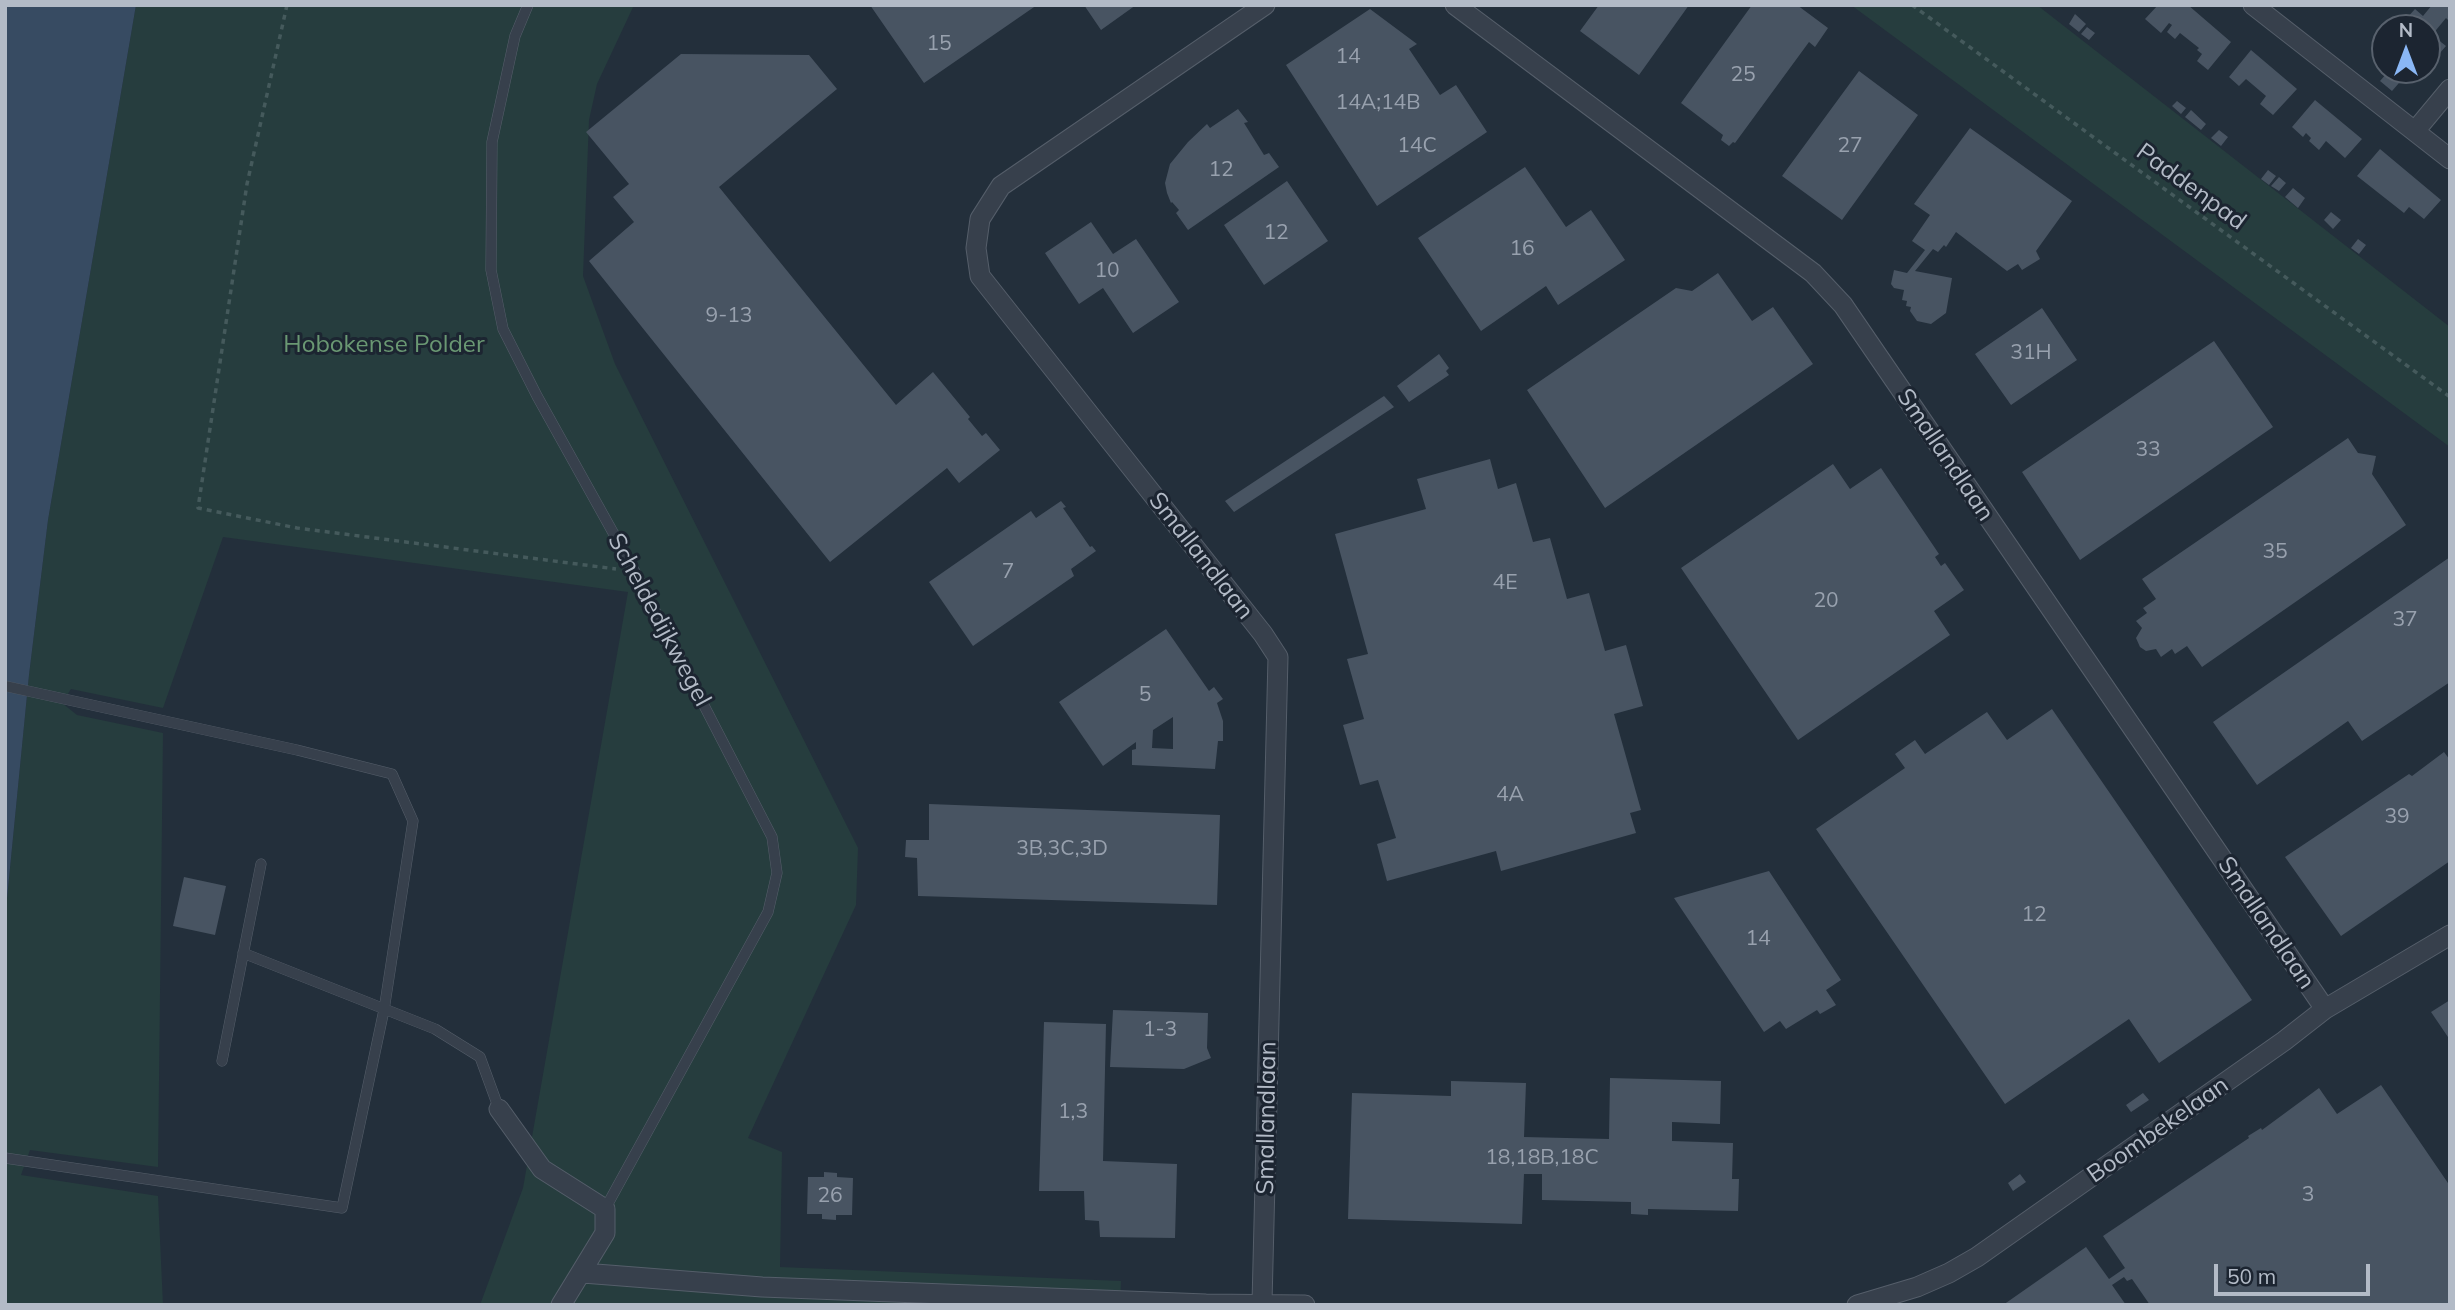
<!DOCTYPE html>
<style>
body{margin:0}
#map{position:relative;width:2455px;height:1310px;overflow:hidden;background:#232f3b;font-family:Mulish,sans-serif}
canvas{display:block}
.frame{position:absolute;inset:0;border:7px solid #b3bbc7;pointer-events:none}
.north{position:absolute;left:2371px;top:14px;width:70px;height:70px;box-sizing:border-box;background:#1c2531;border:2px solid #58616d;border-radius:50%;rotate:0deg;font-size:19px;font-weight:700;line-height:28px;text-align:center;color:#b3bbc7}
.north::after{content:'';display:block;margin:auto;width:24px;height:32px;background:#8ab7f5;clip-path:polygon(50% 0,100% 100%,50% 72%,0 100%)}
.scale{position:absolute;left:2214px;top:1264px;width:156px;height:32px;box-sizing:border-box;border:4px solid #b3bbc7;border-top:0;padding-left:9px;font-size:21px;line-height:24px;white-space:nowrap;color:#b3bbc7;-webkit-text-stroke:5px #1c2531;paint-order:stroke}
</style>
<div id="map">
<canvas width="2455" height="1310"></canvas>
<div class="frame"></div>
<div class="north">N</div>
<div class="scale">50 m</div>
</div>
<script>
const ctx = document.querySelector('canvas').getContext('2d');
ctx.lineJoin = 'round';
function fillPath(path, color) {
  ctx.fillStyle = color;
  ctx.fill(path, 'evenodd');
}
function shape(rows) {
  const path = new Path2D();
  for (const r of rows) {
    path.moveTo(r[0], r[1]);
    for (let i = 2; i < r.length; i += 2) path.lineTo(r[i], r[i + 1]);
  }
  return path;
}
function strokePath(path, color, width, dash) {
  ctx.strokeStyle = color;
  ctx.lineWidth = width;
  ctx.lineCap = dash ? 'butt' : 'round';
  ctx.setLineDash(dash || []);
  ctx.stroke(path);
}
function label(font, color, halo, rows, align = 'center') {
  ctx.font = font + ' Mulish,sans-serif';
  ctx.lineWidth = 6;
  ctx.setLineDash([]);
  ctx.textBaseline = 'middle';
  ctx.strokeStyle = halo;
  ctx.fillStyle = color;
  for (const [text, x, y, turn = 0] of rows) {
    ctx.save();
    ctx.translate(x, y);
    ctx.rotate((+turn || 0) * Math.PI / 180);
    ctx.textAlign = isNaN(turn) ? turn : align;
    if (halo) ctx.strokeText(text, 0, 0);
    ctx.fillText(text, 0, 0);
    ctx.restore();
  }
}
fillPath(shape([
 [136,5,634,5,597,84,589,120,583,276,615,364,858,848,856,905,748,1138,782,1152,780,1267,1121,1281,1120,1305,480,1305,523,1188,628,592,223,537,163,708,71,689,62,703,77,715,163,733,158,1167,30,1150,21,1175,158,1196,163,1305,5,1305,5,919,29,675,48,520],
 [1851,5,2037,5,2450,327,2450,447]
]), '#263d3e');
fillPath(shape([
 [5,5,136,5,48,520,29,675,5,919]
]), '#374b62');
fillPath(shape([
 [870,5,1037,5,924,83],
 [1084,5,1136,5,1101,30],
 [1599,5,1689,5,1639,75,1580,31],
 [1752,5,1797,5,1828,28,1815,47,1809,42,1735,143,1733,142,1729,146,1721,140,1723,135,1681,103],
 [2158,5,2188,5,2231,42,2208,70,2197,61,2202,54,2197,50,2199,48,2180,33,2175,39,2167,32,2172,25,2169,23,2161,33,2145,19],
 [2432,5,2450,5,2450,22,2446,18,2432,35,2446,46,2427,68,2427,28,2413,28,2419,21,2416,19,2412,24,2406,19,2415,9,2423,16],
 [1370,9,1417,44,1409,49,1440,95,1456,85,1487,132,1377,206,1286,65],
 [2075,14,2086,24,2079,32,2069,24],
 [2087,27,2095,33,2089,40,2081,34],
 [2378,39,2385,44,2379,54,2371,48],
 [2251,50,2297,89,2273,115,2260,104,2266,96,2246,79,2239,86,2229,77],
 [681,54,809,55,837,89,719,187,896,405,933,372,970,417,968,419,982,436,986,433,1000,450,959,483,947,468,830,562,589,261,634,222,613,197,629,184,586,132],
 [1859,71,1918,115,1842,220,1782,176],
 [2387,73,2399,83,2392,91,2380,81],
 [2315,100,2362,139,2345,158,2326,141,2319,150,2309,141,2311,138,2306,133,2303,137,2292,127],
 [2177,101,2186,108,2181,114,2172,106],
 [1238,109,1248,122,1244,123,1264,155,1269,153,1279,167,1188,230,1176,213,1179,210,1172,202,1171,203,1167,193,1165,183,1170,164,1188,142,1207,124,1210,128],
 [2191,110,2206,124,2201,130,2185,117],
 [1970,128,2072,201,2036,251,2040,259,2022,270,2018,264,2007,271,1956,232,1946,247,1944,245,1938,252,1933,249,1915,271,1952,278,1946,313,1931,324,1917,321,1910,311,1911,307,1906,306,1907,301,1902,300,1904,290,1894,288,1891,284,1894,270,1907,273,1925,250,1912,241,1930,215,1914,204],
 [2219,130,2228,137,2221,146,2211,138],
 [2380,149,2441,200,2424,219,2409,207,2404,213,2357,176],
 [1525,167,1566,227,1591,210,1625,260,1558,305,1546,286,1481,331,1418,238],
 [2268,170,2276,176,2269,185,2261,179],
 [2279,177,2286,183,2279,191,2271,186],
 [1287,181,1328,241,1264,285,1224,225],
 [2293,188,2305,198,2298,208,2285,197],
 [2331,212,2341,220,2333,229,2324,220],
 [1091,222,1113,254,1136,239,1179,302,1133,333,1103,288,1079,304,1045,253],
 [2358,239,2366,245,2359,254,2351,248],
 [1718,273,1752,321,1773,307,1813,364,1605,508,1527,390,1676,288,1692,291],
 [2042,308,2077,360,2011,405,1975,354],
 [2214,341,2273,427,2080,560,2022,472],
 [1439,354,1449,368,1446,371,1449,375,1409,402,1397,386],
 [1384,396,1394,407,1234,512,1225,501],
 [2348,438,2358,453,2376,456,2372,474,2406,525,2202,667,2187,646,2175,654,2172,649,2161,657,2156,649,2146,651,2140,647,2136,638,2142,628,2136,621,2147,613,2143,608,2156,599,2142,579],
 [1490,459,1498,489,1516,483,1533,542,1550,538,1567,599,1589,593,1605,651,1626,645,1643,706,1614,714,1641,810,1630,813,1636,833,1501,871,1496,851,1387,881,1377,844,1396,838,1378,780,1360,785,1343,725,1364,719,1347,659,1368,654,1335,534,1426,509,1417,479],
 [1833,464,1850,489,1881,468,1939,554,1935,557,1941,566,1945,563,1964,590,1934,611,1950,635,1798,740,1681,568],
 [1061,501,1066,507,1063,508,1090,547,1092,546,1096,551,1071,569,1074,576,973,646,929,582,1031,511,1036,518],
 [2450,557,2450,682,2362,741,2348,721,2257,785,2213,722],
 [1166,629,1209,691,1214,687,1223,699,1217,703,1223,721,1223,741,1218,741,1215,769,1132,765,1132,750,1136,749,1136,742,1103,766,1059,702],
 [1173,717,1173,749,1152,748,1153,730],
 [2052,709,2252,1000,2159,1063,2129,1019,2005,1104,1816,829,1905,768,1895,754,1915,740,1925,754,1987,712,2007,740],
 [2444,752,2450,760,2450,861,2341,936,2285,857,2409,774,2412,776],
 [929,804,1220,815,1217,905,918,896,917,858,905,857,906,840,929,840],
 [1769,871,1841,980,1826,990,1836,1005,1820,1014,1817,1010,1786,1029,1780,1021,1764,1032,1674,898],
 [184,877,226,886,215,935,173,926],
 [2450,1000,2450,1040,2431,1012],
 [1113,1010,1208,1013,1207,1048,1211,1058,1184,1069,1110,1067],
 [1044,1022,1106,1024,1103,1161,1177,1164,1175,1238,1100,1237,1099,1221,1085,1220,1084,1191,1039,1191],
 [1610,1078,1721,1081,1720,1124,1672,1122,1672,1141,1733,1143,1732,1179,1739,1179,1738,1211,1648,1209,1648,1215,1631,1214,1631,1202,1542,1200,1542,1174,1524,1174,1522,1224,1348,1219,1352,1093,1451,1096,1451,1081,1526,1083,1524,1137,1609,1139],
 [2381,1085,2450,1186,2450,1303,2448,1305,2150,1305,2132,1279,2127,1281,2124,1277,2112,1285,2126,1305,2003,1305,2086,1247,2109,1279,2125,1268,2103,1236,2249,1138,2248,1136,2261,1128,2262,1130,2319,1088,2337,1114],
 [2143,1093,2149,1100,2131,1112,2126,1105],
 [824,1172,837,1173,837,1177,853,1178,852,1215,836,1215,836,1220,822,1219,822,1214,807,1214,808,1177,824,1177],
 [2020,1174,2026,1182,2013,1191,2008,1183]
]), '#485462');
const lane = shape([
 [528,5,515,36,492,142,491,270,503,329,537,396,635,572,772,837,777,873,768,912,605,1209],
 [5,686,297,750,392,774,413,821,384,1010,342,1208,5,1158],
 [243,953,435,1029,480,1057,499,1109],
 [222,1061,261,864]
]);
const street = shape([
 [1455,5,1813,273,1843,305,2325,1009],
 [2253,5,2450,159],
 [2415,131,2450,89],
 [499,1109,542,1169,605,1209,605,1233,561,1305],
 [583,1273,762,1287,1206,1304,1305,1305],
 [1262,1303,1278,657,1263,634,980,276,976,248,980,219,1001,186,1265,5],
 [1857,1305,1917,1287,1949,1273,1977,1257,2284,1041,2325,1009,2450,935]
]);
strokePath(lane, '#555e6a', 11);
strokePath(street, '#555e6a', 21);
strokePath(shape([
 [287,5,247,184,198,508,297,528,616,569],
 [1912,5,2450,397]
]), '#455a5c', 3.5, [5, 5]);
strokePath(lane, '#37404c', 10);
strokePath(street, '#37404c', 19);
label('21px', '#98a1ae', null, [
 ["15",939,44],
 ["14",1348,57],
 ["25",1743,75],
 ["14A;14B",1378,103],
 ["14C",1417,146],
 ["27",1850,146],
 ["12",1221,170],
 ["12",1276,233],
 ["16",1522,249],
 ["10",1107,271],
 ["9-13",729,316],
 ["31H",2031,353],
 ["33",2148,450],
 ["35",2275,552],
 ["7",1008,572],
 ["4E",1505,583],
 ["20",1826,601],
 ["37",2405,620],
 ["5",1145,695],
 ["4A",1510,795],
 ["39",2397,817],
 ["3B,3C,3D",1062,849],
 ["12",2034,915],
 ["14",1758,939],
 ["1-3",1160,1030],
 ["1,3",1073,1112],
 ["18,18B,18C",1542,1158],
 ["3",2308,1195],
 ["26",830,1196]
]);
label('24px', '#b3bbc7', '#1c2531', [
 ["Paddenpad",2191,187,36],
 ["Smallandlaan",1945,455,56],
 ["Smallandlaan",1201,556,52],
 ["Scheldedijkwegel",659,620,62],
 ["Smallandlaan",2266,923,56],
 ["Smallandlaan",1267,1118,-89],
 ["Boombekelaan",2158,1130,-35]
]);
label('24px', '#6a9873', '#1c2531', [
 ["Hobokense Polder",384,345]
]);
</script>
